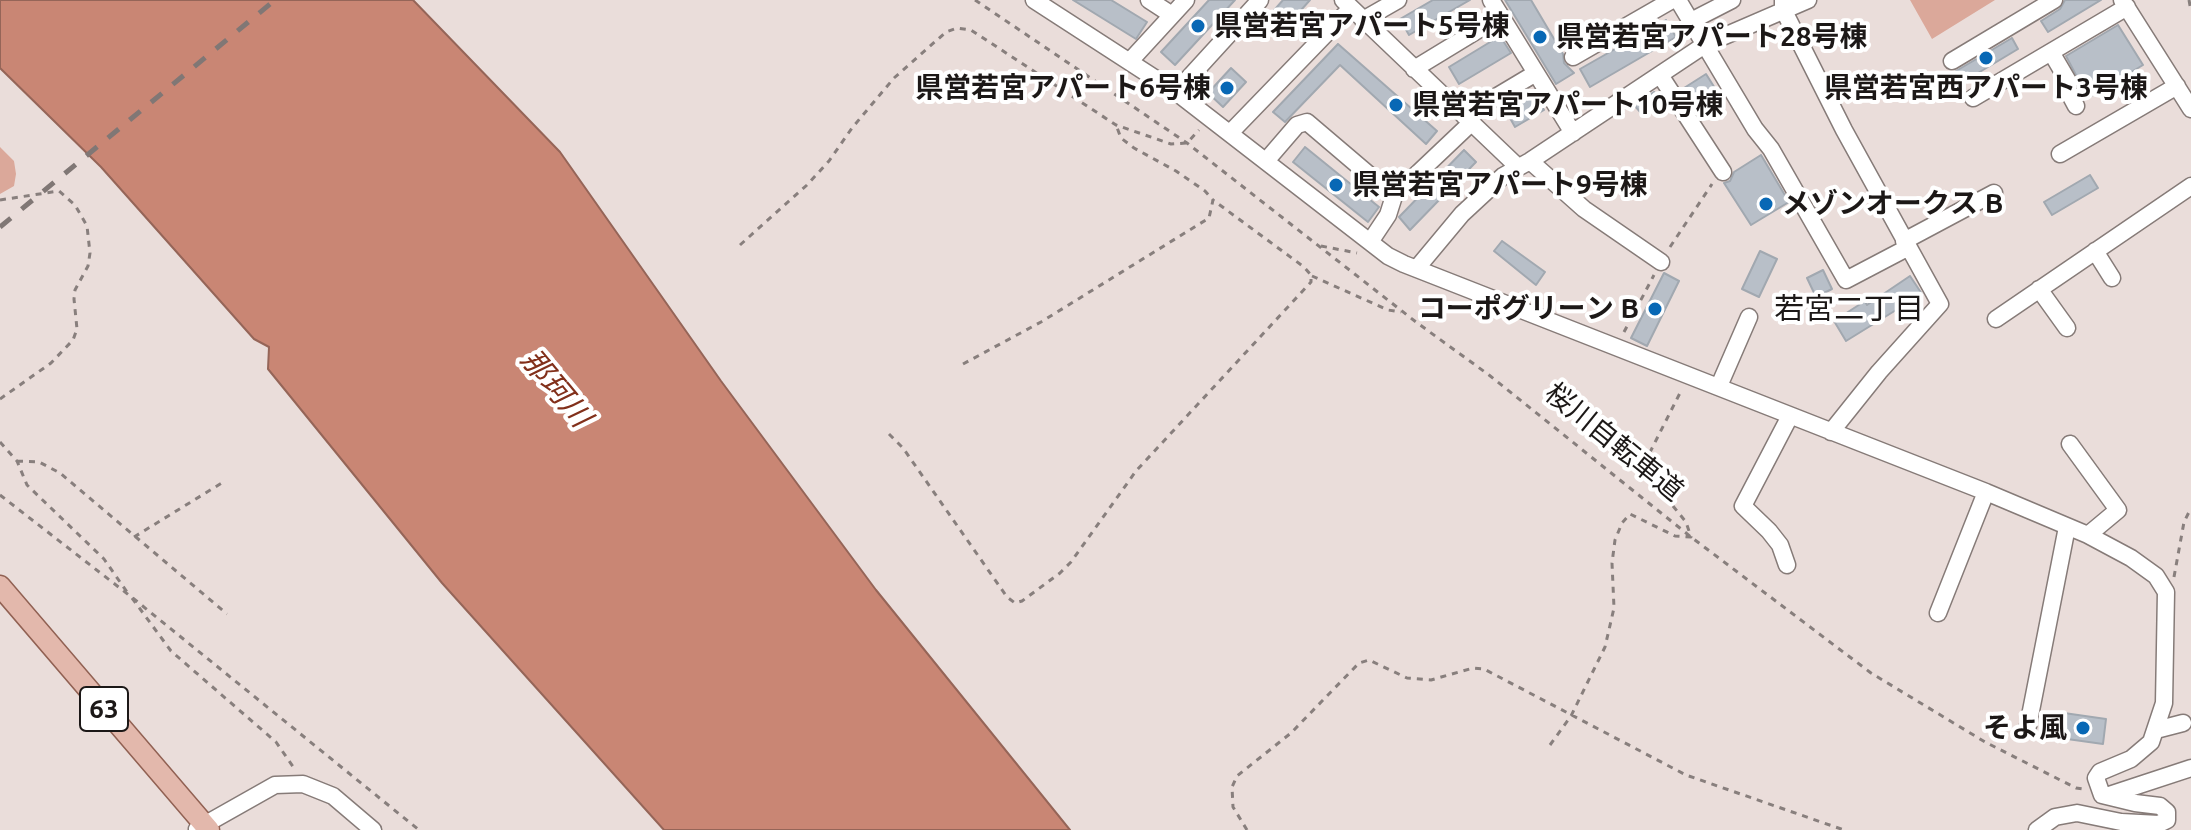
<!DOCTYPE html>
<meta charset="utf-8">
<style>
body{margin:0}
canvas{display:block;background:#eaddda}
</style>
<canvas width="2191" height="830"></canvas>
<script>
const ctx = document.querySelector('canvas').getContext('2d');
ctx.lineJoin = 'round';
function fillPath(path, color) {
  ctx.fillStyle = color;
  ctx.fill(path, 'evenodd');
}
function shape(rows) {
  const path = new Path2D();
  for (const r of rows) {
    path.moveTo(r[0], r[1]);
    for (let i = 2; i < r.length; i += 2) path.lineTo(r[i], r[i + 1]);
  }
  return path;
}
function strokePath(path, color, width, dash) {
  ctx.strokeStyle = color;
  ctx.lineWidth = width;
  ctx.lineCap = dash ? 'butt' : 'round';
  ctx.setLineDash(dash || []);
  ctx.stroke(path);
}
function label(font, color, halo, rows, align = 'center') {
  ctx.font = font + ' Ubuntu,"Noto Sans JP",sans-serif';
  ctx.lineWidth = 8;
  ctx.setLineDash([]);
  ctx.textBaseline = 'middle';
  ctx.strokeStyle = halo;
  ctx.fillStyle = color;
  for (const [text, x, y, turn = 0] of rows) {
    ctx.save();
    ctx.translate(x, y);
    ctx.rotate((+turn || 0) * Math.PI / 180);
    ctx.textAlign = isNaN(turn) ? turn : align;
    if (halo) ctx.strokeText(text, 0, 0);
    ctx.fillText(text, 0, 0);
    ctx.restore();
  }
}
fillPath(shape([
 [1910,0,1995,0,1932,39],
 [0,147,14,161,16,174,14,186,0,194]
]), '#dba89a');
const water = shape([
 [0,0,413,0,560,152,721,381,876,590,1070,830,664,830,442,583,268,369,269,347,254,339,101,167,0,68,0,0]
]);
fillPath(water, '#c98674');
strokePath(water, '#956558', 2);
const building = shape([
 [1073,0,1111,0,1147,22,1136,39,1073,0],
 [1209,0,1235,0,1175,65,1161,52,1209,0],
 [1283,0,1310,0,1284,29,1269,16,1283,0],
 [1433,0,1470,0,1409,35,1400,19,1433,0],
 [1505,0,1531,0,1563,54,1564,63,1574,73,1556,84,1505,0],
 [2065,0,2101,0,2048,32,2041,21,2060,9,2065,0],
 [1666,20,1676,37,1590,87,1580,69,1666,20],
 [2118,25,2143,65,2088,98,2066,56,2118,25],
 [1500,36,1511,53,1459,84,1449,67,1500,36],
 [2012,38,2018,49,1963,82,1956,71,2012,38],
 [1338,44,1437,131,1426,144,1340,65,1285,122,1273,112,1338,44],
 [1231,68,1246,82,1223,107,1208,93,1231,68],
 [1706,74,1718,93,1696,107,1684,88,1706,74],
 [1654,92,1660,99,1642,114,1634,105,1654,92],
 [1535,94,1544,110,1515,127,1506,111,1535,94],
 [1305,147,1379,207,1368,222,1293,162,1305,147],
 [1464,150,1476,162,1410,230,1399,217,1464,150],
 [1761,155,1789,202,1751,225,1724,183,1730,181,1734,172,1761,155],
 [2090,175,2098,188,2052,215,2044,202,2090,175],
 [1502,241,1545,272,1536,285,1494,251,1502,241],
 [1760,251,1777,259,1759,297,1742,289,1760,251],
 [1823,270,1832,289,1816,297,1807,278,1823,270],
 [1664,273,1679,281,1647,346,1631,338,1664,273],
 [1910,276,1922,294,1846,341,1834,321,1865,301,1867,305,1910,276],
 [2064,713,2106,719,2103,744,2060,738,2064,713]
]);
fillPath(building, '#b8bfc8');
strokePath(building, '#a1a8b0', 2);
const minor = shape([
 [1034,0,1176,92,1388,256,1404,264,1986,492,2088,535,2131,558,2156,576,2166,592,2164,703,2151,742,2131,759,2100,772,2096,778,2102,795],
 [1149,0,1172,15],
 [1343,0,1518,167],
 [1491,0,1573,133],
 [1678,0,1755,129,1771,149,1846,280,1907,248],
 [1783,0,1783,9,1844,130,1940,304,1879,372,1831,432],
 [2122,0,2191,109],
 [1363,20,1398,0],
 [1691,21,1732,0],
 [2051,52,2068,81,2068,91,2076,106],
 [1573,57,1672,0],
 [1130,61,1186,0],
 [1952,61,2054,0],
 [1414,69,1501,16],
 [1660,75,1723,172],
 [1176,92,1260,0],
 [1973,98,2127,7],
 [1464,116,1536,73],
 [1230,133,1351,8],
 [2060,154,2177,86],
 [1266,161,1297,125,1307,122,1394,196],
 [1530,161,1584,209,1661,262],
 [1904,241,1994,193],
 [1370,242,1388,215,1394,196,1471,123],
 [2095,251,2112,278],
 [1417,268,1462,214,1503,176,1530,161,1706,44,1808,0],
 [2039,289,2067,328],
 [1996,319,2191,186],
 [1719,386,1749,317],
 [2070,444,2118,510,2088,535],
 [1787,565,1780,545,1769,531,1743,506,1790,416],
 [1938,613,1986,492],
 [2028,726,2067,527],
 [2156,730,2183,723],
 [2109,795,2191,768],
 [197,829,275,785,303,784,333,796,373,830],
 [2037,830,2055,817,2077,813,2121,822,2159,824,2167,820,2167,812,2160,806,2135,803,2102,795]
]);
const major = shape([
 [0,586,209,830]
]);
strokePath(minor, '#867b78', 19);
strokePath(major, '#916153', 23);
strokePath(shape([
 [975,0,1187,143,1416,322,1489,375,1691,537,1871,673,1985,742,2076,788,2083,789],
 [2189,0,2191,11],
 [0,200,59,191,75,205,87,226,90,253,88,266,75,290,74,299,77,329,73,340,51,363,0,399],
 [740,245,807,185,829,161,852,128,894,78,946,32,957,28,971,30,1116,125,1171,144,1187,143,1199,130],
 [1321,246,1357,253],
 [1670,247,1712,184],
 [1312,276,1388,310,1401,312],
 [1624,332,1654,275],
 [963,364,1041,322,1209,218,1213,200,1205,191,1176,171,1134,148,1121,138,1116,125],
 [889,434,903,448,1007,597,1015,603,1022,601,1060,573,1071,562,1136,471,1311,282,1311,275,1304,267,1213,200],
 [0,442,17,461,27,485,104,559,127,592],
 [17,461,39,462,60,473,227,614],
 [0,495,134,599,419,830],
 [134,537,225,481],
 [2174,577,2184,522,2191,508],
 [132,598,171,651,276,742,294,768],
 [1550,745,1571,716,1605,647,1614,608,1612,563,1615,540,1622,523,1630,514,1675,536,1691,537,1686,522,1642,468,1682,389],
 [1247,830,1233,807,1232,787,1237,776,1291,733,1359,663,1369,660,1407,678,1431,680,1473,668,1484,669,1686,775,1844,830]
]), '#887f7d', 3, [6, 6]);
strokePath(minor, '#fff', 16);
strokePath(major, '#e3b8ac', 20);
strokePath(shape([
 [0,227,275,0]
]), '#807775', 5, [14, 14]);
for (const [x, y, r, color] of [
 [1198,26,8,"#0868b5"],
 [1540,37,8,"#0868b5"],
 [1986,58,8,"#0868b5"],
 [1227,88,8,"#0868b5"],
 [1396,105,8,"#0868b5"],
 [1336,185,8,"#0868b5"],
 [1766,204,8,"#0868b5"],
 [1655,309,8,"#0868b5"],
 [2083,728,8,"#0868b5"]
]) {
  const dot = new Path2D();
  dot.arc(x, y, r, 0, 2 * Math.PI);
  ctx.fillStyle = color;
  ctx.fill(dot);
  strokePath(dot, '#fff', 3);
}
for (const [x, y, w] of [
 [104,709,48]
]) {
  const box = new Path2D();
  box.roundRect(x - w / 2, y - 22, w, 44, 6);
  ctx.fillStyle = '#fff';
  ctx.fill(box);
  strokePath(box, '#1c1817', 2);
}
label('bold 26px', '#1c1817', null, [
 ["63",104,709]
]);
label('bold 28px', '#1c1817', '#fff', [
 ["県営若宮アパート5号棟",1214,26],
 ["県営若宮アパート28号棟",1556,37],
 ["県営若宮アパート6号棟",1211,88,"right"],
 ["県営若宮西アパート3号棟",1986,88,"center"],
 ["県営若宮アパート10号棟",1412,105],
 ["県営若宮アパート9号棟",1352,185],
 ["メゾンオークス B",1782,204],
 ["コーポグリーン B",1639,309,"right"],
 ["そよ風",2067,728,"right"]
], 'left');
label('28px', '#1c1817', '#fff', [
 ["桜川自転車道",1614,442,39]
]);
label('30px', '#1c1817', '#fff', [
 ["若宮二丁目",1849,309]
]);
label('italic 30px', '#82301b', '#fff', [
 ["那珂川",556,388,50]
]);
</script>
